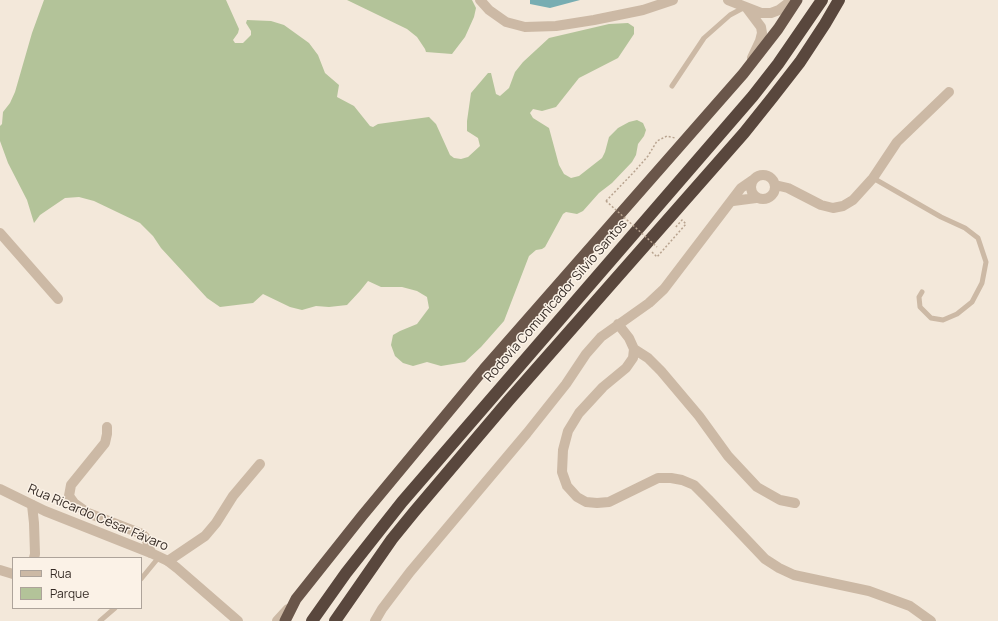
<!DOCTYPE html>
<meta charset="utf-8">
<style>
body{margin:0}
#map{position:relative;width:998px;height:621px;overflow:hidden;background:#f3e8da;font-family:Manrope,sans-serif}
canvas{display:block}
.legend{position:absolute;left:12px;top:557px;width:130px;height:52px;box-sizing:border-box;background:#fbf2e7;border:1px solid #ada39a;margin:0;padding:5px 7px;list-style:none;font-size:12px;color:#372d27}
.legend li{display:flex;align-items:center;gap:8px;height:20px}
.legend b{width:20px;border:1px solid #ada39a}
</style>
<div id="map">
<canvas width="998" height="621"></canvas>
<ul class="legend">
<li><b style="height:5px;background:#ccb9a5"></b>Rua</li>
<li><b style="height:11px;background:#b3c399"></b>Parque</li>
</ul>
</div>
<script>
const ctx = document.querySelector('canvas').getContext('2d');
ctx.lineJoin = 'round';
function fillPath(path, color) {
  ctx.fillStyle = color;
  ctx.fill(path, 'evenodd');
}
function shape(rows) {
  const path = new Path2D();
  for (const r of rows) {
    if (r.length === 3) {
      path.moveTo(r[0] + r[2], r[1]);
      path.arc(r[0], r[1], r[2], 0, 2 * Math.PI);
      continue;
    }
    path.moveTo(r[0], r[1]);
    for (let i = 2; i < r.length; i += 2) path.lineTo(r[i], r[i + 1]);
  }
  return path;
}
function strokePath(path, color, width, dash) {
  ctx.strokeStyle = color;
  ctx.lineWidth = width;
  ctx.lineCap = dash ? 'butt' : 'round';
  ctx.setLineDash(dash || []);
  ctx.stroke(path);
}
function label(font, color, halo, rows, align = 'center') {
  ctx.font = font + ' Manrope,sans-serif';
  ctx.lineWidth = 3;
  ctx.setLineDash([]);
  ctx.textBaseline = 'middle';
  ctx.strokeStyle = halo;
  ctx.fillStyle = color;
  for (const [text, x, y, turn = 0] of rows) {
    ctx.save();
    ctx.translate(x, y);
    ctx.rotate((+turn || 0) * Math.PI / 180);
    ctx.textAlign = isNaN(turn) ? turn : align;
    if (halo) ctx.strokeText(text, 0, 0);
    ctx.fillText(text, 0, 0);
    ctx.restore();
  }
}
fillPath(shape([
 [44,0,226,0,239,29,238,33,233,40,235,43,243,43,251,35,251,31,246,23,247,20,271,21,284,25,309,43,318,55,325,73,339,85,337,97,354,106,370,126,373,127,378,124,429,117,436,124,450,155,454,158,461,159,468,157,480,146,478,138,467,131,467,121,471,93,488,73,491,73,496,94,500,96,509,88,515,72,523,62,549,38,609,24,628,23,634,27,634,34,618,58,579,78,556,107,542,111,533,109,530,113,533,118,549,128,559,165,564,174,571,178,579,176,602,158,605,152,609,137,618,128,629,122,637,120,643,123,646,130,644,136,638,144,636,155,632,162,612,183,599,193,583,211,577,214,566,212,563,214,545,247,542,249,536,250,529,256,504,321,481,347,465,362,441,366,427,362,413,366,403,363,395,356,391,345,393,335,400,331,417,324,429,308,427,297,417,291,402,287,381,287,368,281,360,291,347,305,329,307,316,306,302,310,290,307,263,294,253,303,220,307,207,298,161,248,153,236,140,223,94,201,79,197,65,198,40,215,34,223,27,200,8,163,0,141,0,126,2,124,3,112,10,103,15,92,32,33],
 [347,0,472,0,476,8,474,17,465,37,452,54,426,52,425,49,417,37,407,29]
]), '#b3c399');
fillPath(shape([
 [530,0,580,0,550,8,530,4]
]), '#77adb2');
strokePath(shape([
 [606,201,633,173,648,156,657,141,667,136,675,138],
 [652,252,657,257,686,224,682,220,675,228]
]), '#b8a38f', 1.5, [2, 2]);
strokePath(shape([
 [672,86,704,38,730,15,745,7],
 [873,178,941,217,965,228,978,238,986,262,982,283,972,302,957,314,943,320,931,318,920,307,919,297,922,292],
 [141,579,159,557],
 [100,621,115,608]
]), '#ccb9a5', 5);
strokePath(shape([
 [763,187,12],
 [775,185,788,188,821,205,833,208,843,206,853,200,873,178,897,142,949,92],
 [733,201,756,198],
 [0,233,58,299],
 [618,324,629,338,634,349,633,358,626,368,603,387,579,413,568,431,563,450,562,472,567,486,577,497,586,502,597,503,609,502,658,478,671,478,682,480,694,485,708,499,765,559,779,568,794,575,869,591,910,606,931,621],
 [634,349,648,358,661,371,699,416,728,456,757,487,780,500,795,503],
 [107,427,107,434,105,443,71,485,69,496,74,503,88,513,142,534,146,538,151,553],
 [32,505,34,523,35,554,34,558],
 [168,561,205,536,216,523,233,496,260,464],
 [0,570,13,574],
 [375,621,382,609,410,572,527,433,566,384,586,354,601,337,649,303,664,289,741,188,754,179]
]), '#ccb9a5', 10);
strokePath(shape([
 [480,0,489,10,506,22,525,27,556,26,594,20,643,10,673,0],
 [728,0,761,13,771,13,779,10,792,0],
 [746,7,761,27,762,33,760,41,752,58],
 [0,489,45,511,151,553,168,561,177,568,238,621],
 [277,621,288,609]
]), '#ccb9a5', 10);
strokePath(shape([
 [285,621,296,599,362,516,484,369,743,74,778,29,797,0]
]), '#6a564a', 11);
strokePath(shape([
 [312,621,346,573,402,502,753,96,778,64,822,0],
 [335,621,392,539,414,512,509,400,744,133,772,98,800,62,825,24,839,0]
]), '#59473d', 12);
strokePath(shape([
 [606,201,657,247]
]), '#b8a38f', 1.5, [2, 2]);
label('13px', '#372d27', '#fbf2e7', [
 ["Rodovia Comunicador Silvio Santos",556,301,-49],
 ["Rua Ricardo César Fávaro",98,518,23]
]);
</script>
